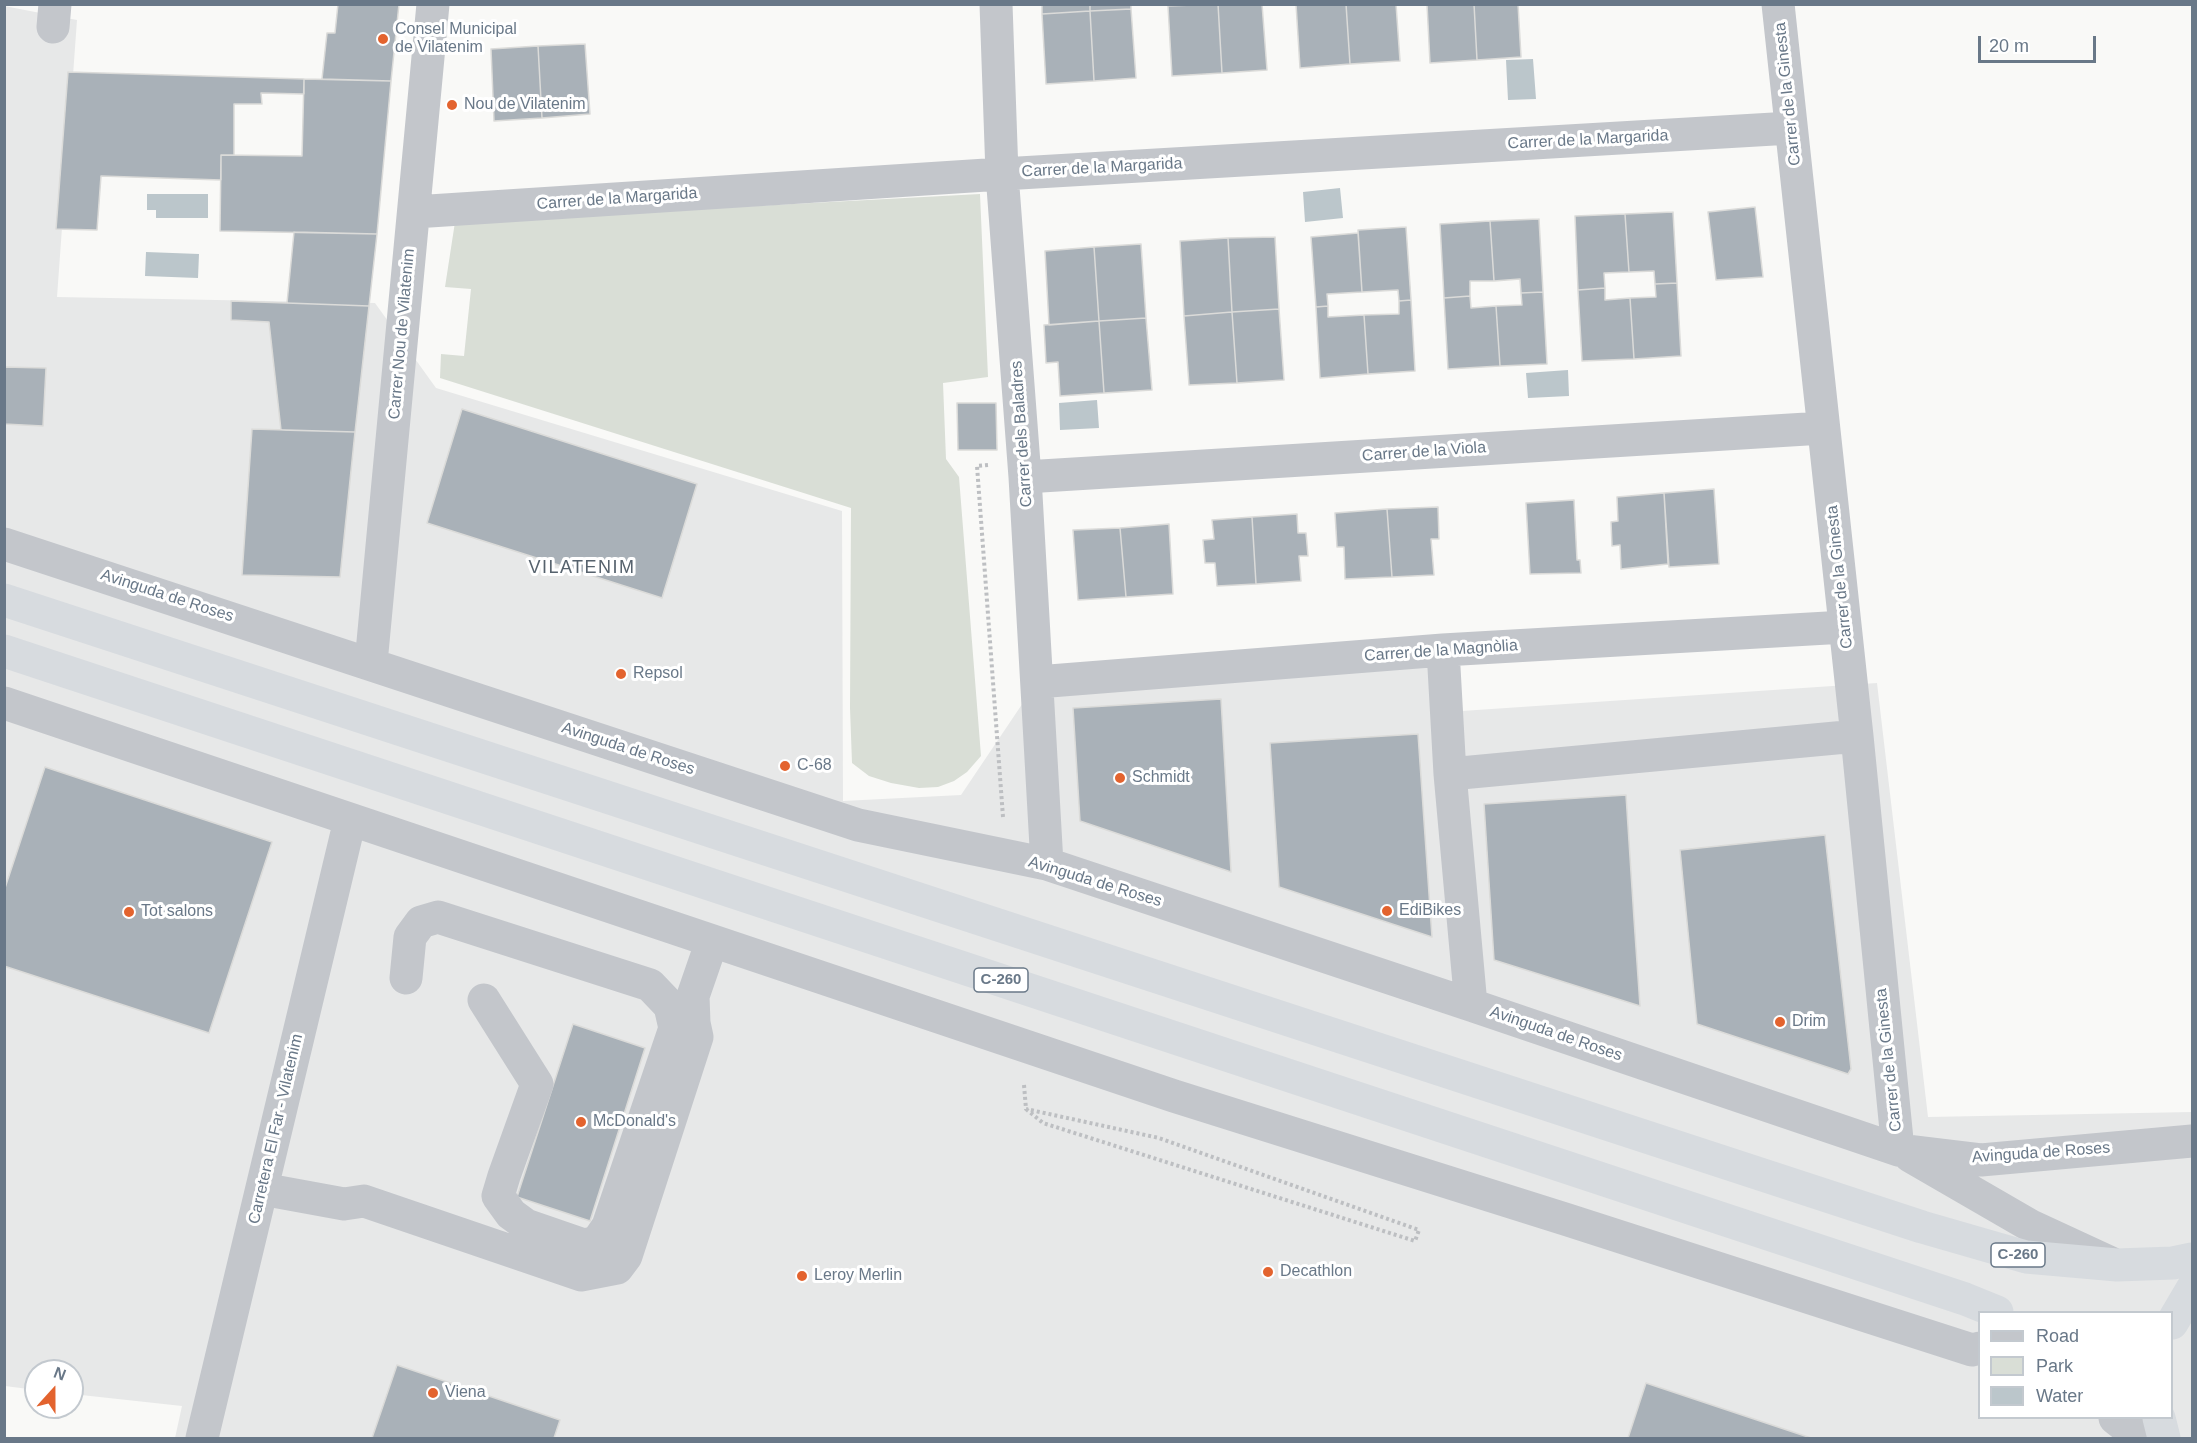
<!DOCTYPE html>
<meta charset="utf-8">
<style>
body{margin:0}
#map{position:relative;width:2197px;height:1443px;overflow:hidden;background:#f9f9f7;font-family:Arial,sans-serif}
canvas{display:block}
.frame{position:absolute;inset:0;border:6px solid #697888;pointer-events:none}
.legend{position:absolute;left:1978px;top:1311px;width:195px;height:108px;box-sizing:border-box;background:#fff;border:2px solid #c3c9cf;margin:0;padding:8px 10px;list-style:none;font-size:18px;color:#697888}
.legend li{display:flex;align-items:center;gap:12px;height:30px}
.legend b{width:30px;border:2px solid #c3c9cf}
.north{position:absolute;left:24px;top:1359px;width:60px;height:60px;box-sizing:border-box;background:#fff;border:2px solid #c3c9cf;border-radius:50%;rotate:21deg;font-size:16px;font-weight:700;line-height:24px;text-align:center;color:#697888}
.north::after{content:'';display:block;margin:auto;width:21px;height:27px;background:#e3632e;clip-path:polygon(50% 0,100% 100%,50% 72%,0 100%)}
.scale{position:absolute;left:1978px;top:36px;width:118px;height:27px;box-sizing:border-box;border:3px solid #697888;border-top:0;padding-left:8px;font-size:18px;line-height:21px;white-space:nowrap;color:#697888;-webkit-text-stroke:4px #fff;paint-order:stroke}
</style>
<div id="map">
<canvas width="2197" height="1443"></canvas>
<div class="frame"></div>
<ul class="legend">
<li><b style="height:8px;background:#c3c6cb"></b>Road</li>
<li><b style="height:16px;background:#d9ded6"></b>Park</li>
<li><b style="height:16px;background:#bbc6cb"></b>Water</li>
</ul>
<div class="north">N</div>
<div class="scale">20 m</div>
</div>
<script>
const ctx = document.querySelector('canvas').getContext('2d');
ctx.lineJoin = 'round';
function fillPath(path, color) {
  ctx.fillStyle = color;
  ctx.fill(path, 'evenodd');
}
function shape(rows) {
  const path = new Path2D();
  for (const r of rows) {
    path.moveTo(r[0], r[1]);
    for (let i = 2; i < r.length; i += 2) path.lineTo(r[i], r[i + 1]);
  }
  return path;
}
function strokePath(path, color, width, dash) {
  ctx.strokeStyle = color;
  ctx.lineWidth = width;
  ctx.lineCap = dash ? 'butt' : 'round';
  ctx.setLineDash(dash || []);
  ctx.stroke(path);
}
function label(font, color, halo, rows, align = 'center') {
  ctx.font = font + ' Arial,sans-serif';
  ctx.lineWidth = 6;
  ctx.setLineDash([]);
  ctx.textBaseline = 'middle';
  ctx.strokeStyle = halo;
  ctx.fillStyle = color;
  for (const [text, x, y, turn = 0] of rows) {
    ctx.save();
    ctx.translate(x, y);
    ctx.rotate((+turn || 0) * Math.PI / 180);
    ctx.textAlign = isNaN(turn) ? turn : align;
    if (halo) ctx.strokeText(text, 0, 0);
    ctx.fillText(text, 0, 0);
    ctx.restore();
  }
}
fillPath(shape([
 [4,6,77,20,57,297,375,303,436,388,842,511,843,801,961,795,1037,682,1443,650,1447,712,1877,683,1928,1117,2192,1112,2192,1438,175,1438,182,1406,72,1394,72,1371,36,1371,36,1390,5,1386],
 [1980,1312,2172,1312,2172,1418,1980,1418]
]), '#e7e8e8');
fillPath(shape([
 [980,194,988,377,943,383,946,459,959,477,981,756,967,772,954,781,938,787,919,788,891,783,869,776,852,763,850,708,851,508,440,378,441,354,464,356,471,289,445,287,455,222]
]), '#d9ded6');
fillPath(shape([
 [1533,59,1536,99,1508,100,1506,60],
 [1340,188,1343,218,1305,222,1303,192],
 [147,194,208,194,208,218,156,218,156,210,147,210],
 [146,252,199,254,198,278,145,276],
 [1568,370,1569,396,1528,398,1526,373],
 [1097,400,1099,428,1060,430,1059,403]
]), '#bbc6cb');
const building = shape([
 [338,4,399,4,391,81,322,79,327,33,335,33,338,4],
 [1042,4,1090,4,1090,11,1042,14,1042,4],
 [1090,4,1131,4,1131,9,1090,11,1090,4],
 [1218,4,1222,73,1172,76,1168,6,1218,4],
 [1218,4,1262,4,1267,70,1222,73,1218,4],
 [1296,4,1346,4,1350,64,1300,68,1296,4],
 [1346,4,1396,4,1400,61,1350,64,1346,4],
 [1427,4,1474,4,1477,60,1430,63,1427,4],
 [1474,4,1518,4,1521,57,1477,60,1474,4],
 [1131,9,1136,78,1094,81,1090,11,1131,9],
 [1090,11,1094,81,1046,84,1042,14,1090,11],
 [585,44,590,114,542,118,538,46,585,44],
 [538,46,542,118,494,121,491,49,538,46],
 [68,72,304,79,304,94,261,93,262,104,234,104,234,155,221,155,221,180,101,176,97,230,56,229,68,72],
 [304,79,391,81,377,234,220,231,221,155,302,156,304,79],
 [1755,207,1763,277,1716,280,1708,212,1755,207],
 [1673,212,1677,283,1655,284,1654,271,1629,272,1625,214,1673,212],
 [1625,214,1629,272,1604,273,1605,288,1578,290,1575,216,1625,214],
 [1539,219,1543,292,1521,293,1520,279,1494,281,1490,221,1539,219],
 [1490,221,1494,281,1470,281,1470,296,1444,298,1440,224,1490,221],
 [1406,227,1411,300,1399,301,1398,290,1362,292,1358,230,1406,227],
 [294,232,377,234,369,306,287,303,294,232],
 [1358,233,1362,292,1327,294,1328,306,1316,307,1311,237,1358,233],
 [1275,237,1279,309,1232,312,1228,238,1275,237],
 [1228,238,1232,312,1184,316,1180,241,1228,238],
 [1141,244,1146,318,1099,321,1094,247,1141,244],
 [1094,247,1099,321,1049,325,1045,251,1094,247],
 [1677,283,1681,356,1634,359,1630,298,1656,297,1655,284,1677,283],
 [1605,288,1605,300,1630,298,1634,359,1582,361,1578,290,1605,288],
 [1543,292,1547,364,1500,366,1496,306,1522,305,1521,293,1543,292],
 [1470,296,1471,308,1496,306,1500,366,1448,369,1444,298,1470,296],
 [1411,300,1415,371,1368,374,1364,315,1399,314,1399,301,1411,300],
 [231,301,369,306,355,432,281,430,269,322,231,320,231,301],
 [1328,306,1328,317,1364,315,1368,374,1320,378,1316,307,1328,306],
 [1279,309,1284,380,1237,383,1232,312,1279,309],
 [1232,312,1237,383,1189,385,1184,316,1232,312],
 [1146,318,1152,390,1104,393,1099,321,1146,318],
 [1099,321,1104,393,1060,396,1058,362,1046,363,1044,325,1099,321],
 [4,367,46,368,43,426,4,424,4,367],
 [957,403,996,403,997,450,958,450,957,403],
 [462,409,697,484,662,598,427,523,462,409],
 [252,429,355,432,340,577,242,575,252,429],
 [1714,489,1719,564,1669,567,1664,493,1714,489],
 [1664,493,1668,564,1621,569,1620,545,1612,546,1611,522,1618,521,1617,497,1664,493],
 [1574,500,1577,560,1580,560,1581,573,1530,574,1526,503,1574,500],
 [1438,507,1439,539,1431,539,1434,575,1392,577,1387,509,1438,507],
 [1387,509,1392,577,1345,579,1344,547,1337,547,1335,513,1387,509],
 [1297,514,1298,533,1306,533,1308,556,1299,556,1301,581,1256,584,1252,517,1297,514],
 [1252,517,1256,584,1217,586,1215,563,1205,563,1203,540,1214,539,1212,520,1252,517],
 [1169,524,1173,594,1126,597,1120,528,1169,524],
 [1120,528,1126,597,1078,600,1073,530,1120,528],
 [1221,699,1231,872,1080,821,1073,708,1221,699],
 [1418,734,1432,937,1279,887,1270,743,1418,734],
 [45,767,272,842,209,1033,4,966,4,891,45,767],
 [1626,795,1634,919,1640,1006,1494,960,1484,804,1626,795],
 [1825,835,1851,1069,1848,1074,1697,1024,1680,850,1825,835],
 [573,1024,645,1048,590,1221,517,1197,573,1024],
 [397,1365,560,1420,554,1438,372,1438,397,1365],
 [1646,1383,1811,1438,1628,1438,1646,1383]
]);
fillPath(building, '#a9b1b8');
strokePath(building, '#dbdbd9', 1.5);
strokePath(shape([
 [988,465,977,466,1003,817],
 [1024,1085,1026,1109,1043,1123,1415,1241,1419,1230,1159,1138,1026,1109]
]), '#bdbfc2', 4, [3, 3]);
strokePath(shape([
 [996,4,1002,174,1025,477,1047,864],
 [1778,4,1857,736,1898,1150],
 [53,27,55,4],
 [414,212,1002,174,1791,128],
 [1025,477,1823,428],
 [4,544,858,825,1047,864,1471,1005,1898,1150,1981,1160,2192,1141],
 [1443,650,1450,774,1471,1005],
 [371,663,433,4],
 [1037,682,1443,650,1845,627],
 [4,703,1174,1096,1568,1220,1972,1350,1980,1348],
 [1450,774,1857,736],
 [406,978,410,937,421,922,438,917,650,985,670,1006,675,1028,608,1226,597,1242,584,1245,526,1225,511,1214,498,1196,504,1176,537,1084,484,1000],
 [1910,1156,2031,1226,2111,1263],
 [262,1189,344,1204,364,1201,581,1275,617,1268,626,1256,697,1037,694,1023,693,996,712,941],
 [2115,1418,2140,1438],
 [202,1438,350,820]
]), '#c3c6cb', 33);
strokePath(shape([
 [4,600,1922,1227,2026,1257,2117,1265,2173,1263,2192,1259],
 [4,651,1965,1299,1997,1312],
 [2172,1323,2192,1289],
 [2159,1418,2164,1438]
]), '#d7dbdf', 33);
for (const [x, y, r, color] of [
 [383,39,6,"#e3632e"],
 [452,105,6,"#e3632e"],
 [621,674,6,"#e3632e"],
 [785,766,6,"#e3632e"],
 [1120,778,6,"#e3632e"],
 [1387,911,6,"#e3632e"],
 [129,912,6,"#e3632e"],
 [1780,1022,6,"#e3632e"],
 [581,1122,6,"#e3632e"],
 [1268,1272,6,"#e3632e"],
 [802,1276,6,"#e3632e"],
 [433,1393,6,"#e3632e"]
]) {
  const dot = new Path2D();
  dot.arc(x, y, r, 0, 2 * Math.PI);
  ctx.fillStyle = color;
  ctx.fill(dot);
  strokePath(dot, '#fff', 2);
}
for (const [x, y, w] of [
 [1001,980,54],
 [2018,1255,54]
]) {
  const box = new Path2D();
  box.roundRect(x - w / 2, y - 12, w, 24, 4.5);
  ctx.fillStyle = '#fff';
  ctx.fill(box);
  strokePath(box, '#697888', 1.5);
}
label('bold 15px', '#697888', null, [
 ["C-260",1001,980],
 ["C-260",2018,1255]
]);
label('16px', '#697888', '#fff', [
 ["Consel Municipal",395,30],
 ["de Vilatenim",395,48],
 ["Nou de Vilatenim",464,105],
 ["Repsol",633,674],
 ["C-68",797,766],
 ["Schmidt",1132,778],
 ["EdiBikes",1399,911],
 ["Tot salons",141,912],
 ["Drim",1792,1022],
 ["McDonald's",593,1122],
 ["Decathlon",1280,1272],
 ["Leroy Merlin",814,1276],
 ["Viena",445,1393]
], 'left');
label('16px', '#697888', '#fff', [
 ["Carrer de la Ginesta",1788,94,-96],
 ["Carrer de la Margarida",1588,140,-3],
 ["Carrer de la Margarida",1102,168,-3],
 ["Carrer de la Margarida",617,199,-4],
 ["Carrer Nou de Vilatenim",402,334,-85],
 ["Carrer dels Baladres",1022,434,-94],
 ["Carrer de la Viola",1424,452,-4],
 ["Carrer de la Ginesta",1840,577,-96],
 ["Avinguda de Roses",167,596,18],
 ["Carrer de la Magnòlia",1441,651,-4],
 ["Avinguda de Roses",628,749,18],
 ["Avinguda de Roses",1095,882,17],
 ["Avinguda de Roses",1556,1034,19],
 ["Carrer de la Ginesta",1889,1060,-96],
 ["Carretera El Far - Vilatenim",276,1129,-77],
 ["Avinguda de Roses",2041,1153,-4]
]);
ctx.letterSpacing = '1.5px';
label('18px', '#56626d', '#fff', [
 ["VILATENIM",582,568]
]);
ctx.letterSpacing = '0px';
</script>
